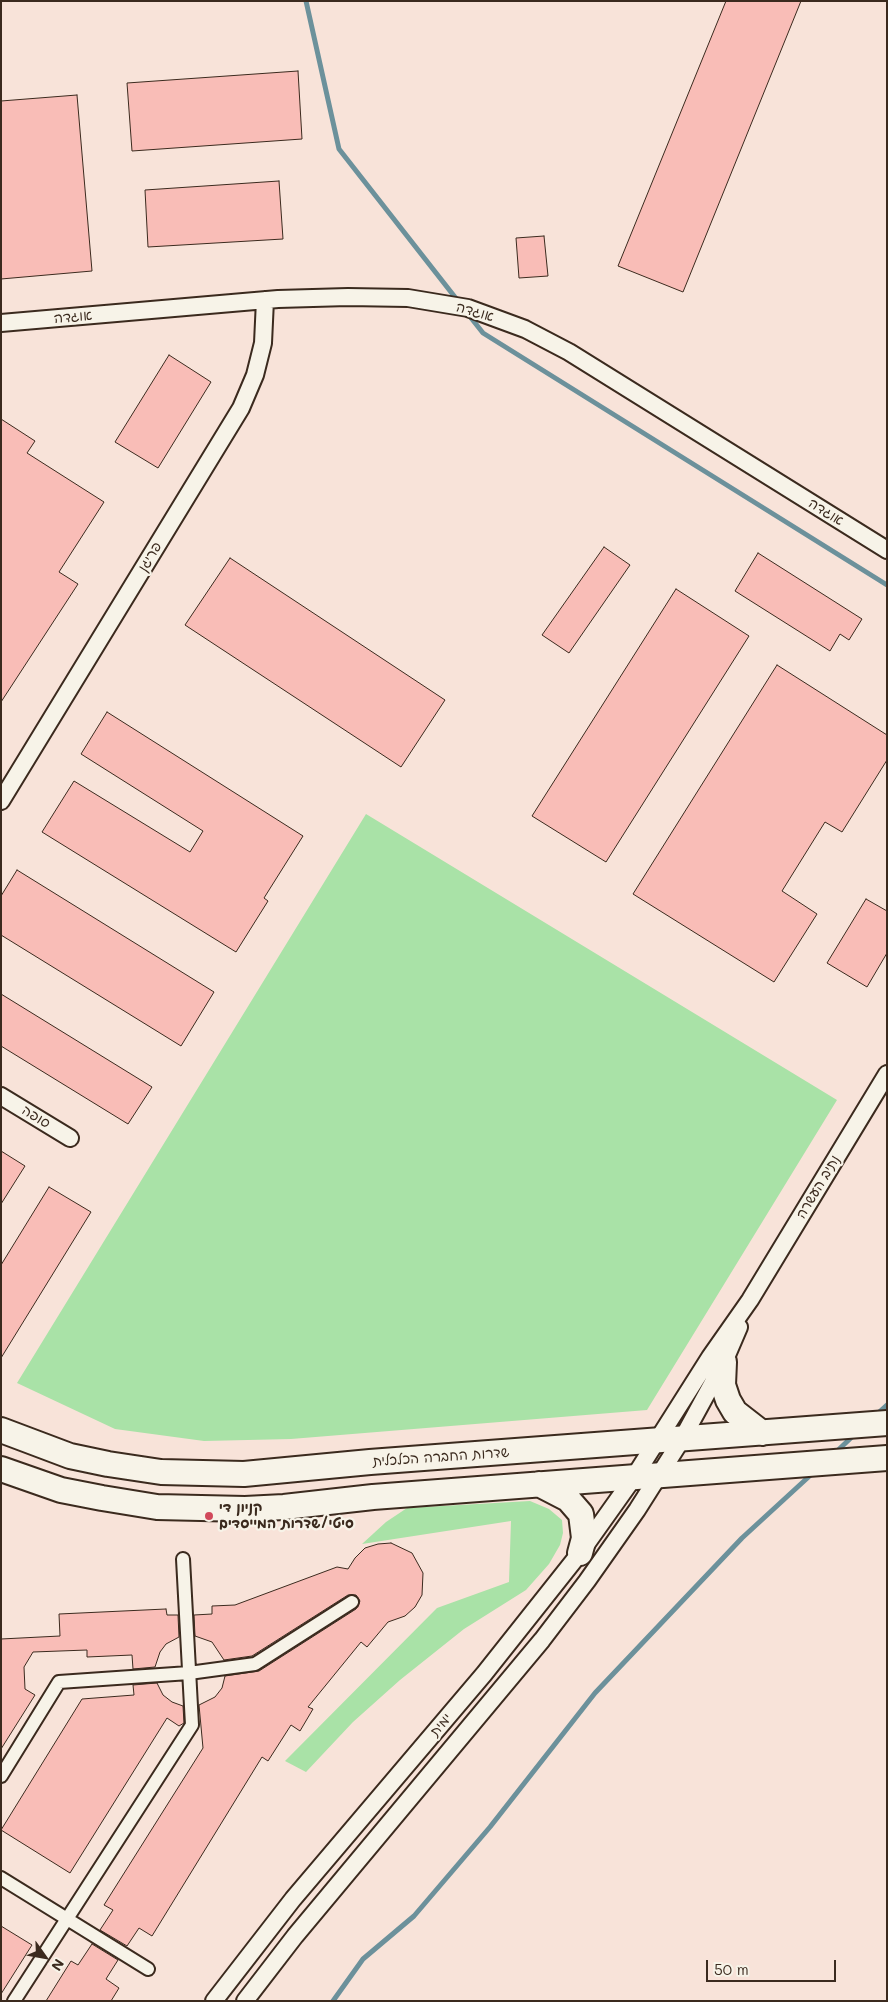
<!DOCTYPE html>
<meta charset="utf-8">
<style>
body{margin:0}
#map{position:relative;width:888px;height:2002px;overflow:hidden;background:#f8e3d9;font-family:Mali,sans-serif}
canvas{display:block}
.frame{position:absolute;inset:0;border:2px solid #3b2a1e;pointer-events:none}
.north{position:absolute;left:20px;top:1932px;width:50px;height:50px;-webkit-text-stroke:4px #f7f3e8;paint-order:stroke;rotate:122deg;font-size:14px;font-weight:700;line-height:20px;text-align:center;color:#3b2a1e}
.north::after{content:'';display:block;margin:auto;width:18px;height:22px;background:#3b2a1e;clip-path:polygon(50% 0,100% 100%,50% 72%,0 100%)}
.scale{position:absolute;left:706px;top:1960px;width:130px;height:22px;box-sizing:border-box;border:2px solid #3b2a1e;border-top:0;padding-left:6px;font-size:15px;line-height:18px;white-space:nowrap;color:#3b2a1e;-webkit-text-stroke:4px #f7f3e8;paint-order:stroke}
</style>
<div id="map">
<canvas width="888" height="2002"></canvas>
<div class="frame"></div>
<div class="north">N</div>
<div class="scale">50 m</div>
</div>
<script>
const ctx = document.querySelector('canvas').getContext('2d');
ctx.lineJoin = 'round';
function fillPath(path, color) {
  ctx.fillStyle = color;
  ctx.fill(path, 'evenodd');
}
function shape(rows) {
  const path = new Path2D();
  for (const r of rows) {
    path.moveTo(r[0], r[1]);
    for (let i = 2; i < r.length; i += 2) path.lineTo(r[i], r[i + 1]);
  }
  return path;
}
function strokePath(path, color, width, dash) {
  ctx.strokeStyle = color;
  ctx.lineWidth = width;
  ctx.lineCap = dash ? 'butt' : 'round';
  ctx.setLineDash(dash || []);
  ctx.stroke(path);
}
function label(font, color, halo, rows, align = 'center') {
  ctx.font = font + ' Mali,"Playpen Sans Hebrew",sans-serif';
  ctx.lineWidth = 4.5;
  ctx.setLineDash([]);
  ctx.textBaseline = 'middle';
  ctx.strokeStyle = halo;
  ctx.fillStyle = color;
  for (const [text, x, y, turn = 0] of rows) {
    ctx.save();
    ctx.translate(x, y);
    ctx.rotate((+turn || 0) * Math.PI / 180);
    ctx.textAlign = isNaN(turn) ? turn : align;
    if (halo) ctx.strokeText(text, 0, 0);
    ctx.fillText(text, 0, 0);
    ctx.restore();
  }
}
fillPath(shape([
 [366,814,837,1100,647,1410,291,1439,204,1441,115,1429,17,1383],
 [530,1501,549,1509,562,1520,563,1533,560,1545,549,1564,526,1590,464,1629,400,1680,353,1722,306,1772,285,1761,437,1608,509,1582,511,1521,362,1544,386,1522,407,1508]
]), '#a9e2a7');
strokePath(shape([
 [306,1,339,149,458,301],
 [468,314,483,333,887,585],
 [876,1415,887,1405],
 [834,1454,855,1434],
 [333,2001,363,1959,414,1916,490,1827,595,1693,742,1538,815,1471]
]), '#6c919b', 5);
const building = shape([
 [726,1,801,1,683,292,618,266,726,1],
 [298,71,302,139,132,151,127,83,298,71],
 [77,95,92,271,1,279,1,101,77,95],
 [279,181,283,239,148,247,145,190,279,181],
 [544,236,548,276,519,278,516,238,544,236],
 [169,355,211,382,158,468,115,442,169,355],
 [1,419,35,441,27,453,104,502,59,572,78,584,1,702,1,419],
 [604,547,630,565,569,653,542,635,604,547],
 [758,553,862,619,849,640,840,634,830,651,735,591,758,553],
 [230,558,445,700,401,767,185,625,230,558],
 [676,589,749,636,606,862,532,816,676,589],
 [777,665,887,735,887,760,842,832,825,822,782,891,817,914,774,982,633,894,777,665],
 [107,712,303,836,264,898,268,901,236,952,42,832,74,781,190,852,203,831,81,754,107,712],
 [17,870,214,992,181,1046,1,935,1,896,17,870],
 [866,899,887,911,887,953,867,987,827,963,866,899],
 [1,994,152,1087,128,1124,1,1046,1,994],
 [1,1151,25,1166,1,1204,1,1151],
 [49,1187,91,1212,1,1358,1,1265,49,1187],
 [391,1543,412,1553,423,1573,422,1595,415,1607,405,1616,388,1622,367,1647,361,1642,308,1707,313,1709,300,1731,291,1725,268,1761,262,1757,152,1936,139,1928,127,1946,100,1930,113,1910,104,1905,203,1748,199,1705,215,1697,222,1688,225,1676,259,1671,356,1609,360,1601,356,1595,348,1595,252,1656,224,1660,212,1642,195,1636,194,1615,212,1614,212,1606,235,1605,337,1567,348,1569,355,1558,365,1548,378,1544,391,1543],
 [166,1609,167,1615,178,1615,179,1637,166,1644,160,1652,155,1667,133,1669,132,1655,87,1657,87,1650,33,1652,24,1667,25,1689,35,1695,1,1749,1,1639,60,1636,59,1614,166,1609],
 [157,1683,163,1695,172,1702,183,1706,184,1723,179,1726,167,1718,70,1873,1,1830,82,1699,134,1695,133,1685,157,1683],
 [1,1926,32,1945,1,1994,1,1926],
 [92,1944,118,1960,106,1979,119,1988,111,2001,46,2001,71,1961,78,1965,92,1944]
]);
fillPath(building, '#f9bdb7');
strokePath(building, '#3b2a1e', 1);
const pedestrian = shape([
 [1,1776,59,1682,189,1673,255,1664,352,1602],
 [1,1878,148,1969],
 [14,2001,192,1725,183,1559]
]);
const minor = shape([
 [1,323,278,299,348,297,408,298,468,308,525,329,569,352,887,550],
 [1,801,241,408,255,375,263,343,265,300],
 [1,1096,70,1138],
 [214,2001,293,1899,484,1674,580,1553,634,1477,710,1357,750,1300,887,1074],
 [245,2001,295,1936,542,1640,587,1581,637,1510,682,1439,724,1362,739,1327]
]);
const secondary = shape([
 [724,1362,723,1385,728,1400,735,1412,762,1433],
 [1,1430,70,1456,108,1464,161,1472,244,1474,370,1462,887,1423],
 [1,1469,61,1490,102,1498,157,1507,245,1509,284,1507,373,1497,887,1458],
 [539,1484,568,1499,581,1514,584,1538,580,1553]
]);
strokePath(pedestrian, '#3b2a1e', 16);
strokePath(minor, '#3b2a1e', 20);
strokePath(secondary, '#3b2a1e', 28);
strokePath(pedestrian, '#f7f3e8', 12);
strokePath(minor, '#f7f3e8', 16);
strokePath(secondary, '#f7f3e8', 24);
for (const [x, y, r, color] of [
 [209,1516,5,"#d1495b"]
]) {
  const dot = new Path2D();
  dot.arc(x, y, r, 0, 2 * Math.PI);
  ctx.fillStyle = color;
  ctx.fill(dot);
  strokePath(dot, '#f7f3e8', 2);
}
label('14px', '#3b2a1e', '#f7f3e8', [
 ["אוגדה",475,312,16],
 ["אוגדה",73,317,-5],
 ["אוגדה",826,512,32],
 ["פריגן",150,557,-59],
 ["סופה",36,1117,31],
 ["נתיב העשרה",818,1187,-59],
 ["שדרות החברה הכלכלית",441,1457,-4],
 ["ימית",441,1725,-50]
]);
label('bold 14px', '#3b2a1e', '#f7f3e8', [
 ["קניון די",219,1508],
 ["סיטי/שדרות המייסדים",219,1524]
], 'left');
</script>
